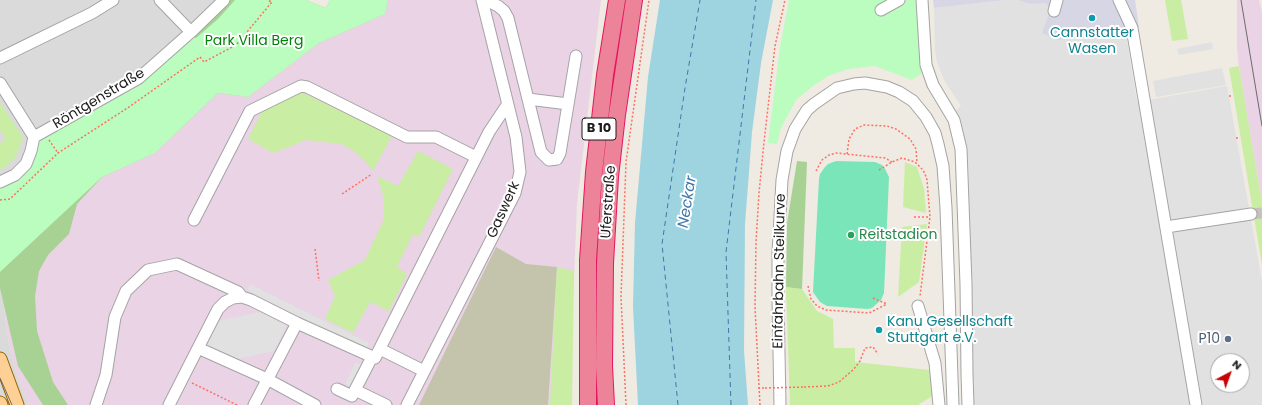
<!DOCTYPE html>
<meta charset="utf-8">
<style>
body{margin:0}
#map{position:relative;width:1262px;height:405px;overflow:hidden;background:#efeae2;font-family:Poppins,sans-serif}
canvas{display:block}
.north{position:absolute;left:1210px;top:353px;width:40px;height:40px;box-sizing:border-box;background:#fff;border:1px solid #a5a5a5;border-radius:50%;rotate:41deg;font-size:11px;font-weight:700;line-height:16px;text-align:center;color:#1d1d1d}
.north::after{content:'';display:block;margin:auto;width:14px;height:18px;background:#c90004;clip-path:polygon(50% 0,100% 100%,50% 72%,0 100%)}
</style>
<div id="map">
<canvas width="1262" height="405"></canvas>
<div class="north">N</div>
</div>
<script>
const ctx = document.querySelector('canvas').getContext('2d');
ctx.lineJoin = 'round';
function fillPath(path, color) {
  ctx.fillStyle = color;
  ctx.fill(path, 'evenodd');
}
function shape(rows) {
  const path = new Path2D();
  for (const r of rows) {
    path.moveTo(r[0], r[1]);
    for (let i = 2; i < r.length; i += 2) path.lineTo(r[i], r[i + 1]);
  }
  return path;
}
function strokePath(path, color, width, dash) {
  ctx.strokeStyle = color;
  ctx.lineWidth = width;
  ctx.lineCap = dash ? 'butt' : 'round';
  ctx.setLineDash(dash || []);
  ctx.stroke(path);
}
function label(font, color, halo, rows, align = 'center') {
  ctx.font = font + ' Poppins,sans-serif';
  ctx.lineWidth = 4;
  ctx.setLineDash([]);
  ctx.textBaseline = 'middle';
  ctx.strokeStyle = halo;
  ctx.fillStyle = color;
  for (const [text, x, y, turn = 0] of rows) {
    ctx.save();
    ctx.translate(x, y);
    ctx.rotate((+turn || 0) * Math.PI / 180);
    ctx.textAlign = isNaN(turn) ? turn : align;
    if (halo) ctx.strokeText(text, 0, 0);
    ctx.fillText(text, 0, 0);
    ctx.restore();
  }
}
fillPath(shape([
 [0,0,235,0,139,86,40,139,32,162,24,176,0,187],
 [0,260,7,334,16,372,29,405,0,405]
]), '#dbdada');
fillPath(shape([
 [388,0,601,0,577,203,569,405,29,405,16,372,7,334,1,274,102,177,155,153,218,92,248,97,319,43,385,14],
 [1237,0,1259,0,1262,12,1262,203,1238,60,1237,46]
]), '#e9d3e5');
fillPath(shape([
 [496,247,526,264,557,267,548,405,419,405]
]), '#c4c4ac');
fillPath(shape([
 [1165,0,1181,0,1188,39,1172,41],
 [1239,66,1262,203,1262,265,1229,68],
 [301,92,392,136,373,171,365,161,354,151,341,144,306,140,273,153,248,139,262,111],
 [0,103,23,137,16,157,4,168,0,169,0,144,6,139,0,130],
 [418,151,453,169,419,237,413,234,397,267,407,274,389,311,370,302,353,333,325,319,335,296,328,280,365,260,384,219,384,198,377,176,398,186],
 [905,162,917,167,924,189,926,213,903,207],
 [927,224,919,282,898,297,902,227],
 [557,267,574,271,572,405,550,405],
 [786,287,802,289,817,311,833,319,834,348,855,348,855,362,929,370,934,395,918,405,790,405]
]), '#c9eea3');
fillPath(shape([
 [227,0,306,0,326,8,330,0,388,0,385,14,319,43,248,97,218,93,155,153,102,177,77,204,69,234,48,255,39,271,35,296,37,331,53,382,68,405,43,405,18,366,0,288,0,194,24,176,40,143,140,87,211,20],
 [797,161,807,162,802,289,786,287,787,223]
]), '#a7d293');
fillPath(shape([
 [235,0,306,0,326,8,330,0,388,0,385,14,319,43,248,97,218,93,155,153,102,177,0,272,0,187,24,176,32,162,40,139,139,86,193,37,196,38,218,19],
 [789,0,918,0,921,74,912,80,875,66,848,69,828,76,813,86,796,100,781,128,777,144,768,143,780,47]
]), '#bafdbe');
fillPath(shape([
 [836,161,875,162,882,165,885,169,889,177,884,293,881,300,872,308,868,309,827,306,820,302,813,292,819,179,820,174,825,167,828,164]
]), '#79e5b9');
fillPath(shape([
 [1005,0,1018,0,1029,4,1045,2,1051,9,1058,40,1125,29,1137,102,1227,86,1262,281,1262,405,973,405,968,157,963,132,955,111,961,106,944,80,937,62,935,50,934,8],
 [1218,361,1242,361,1242,385,1218,385],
 [1212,42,1213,49,1179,55,1177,49],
 [1222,68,1226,85,1156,97,1153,81],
 [250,284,369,343,366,350,247,290],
 [260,312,287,325,274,351,233,360,206,346,218,321],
 [356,362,363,366,352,388,345,384]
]), '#e1e1e1');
fillPath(shape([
 [933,0,1005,0,934,8],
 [1018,0,1135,0,1139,27,1058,40,1042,33,1051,9,1045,3,1029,4]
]), '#d6d6e5');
fillPath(shape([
 [660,0,773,0,761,63,752,132,745,224,744,351,748,405,638,405,633,307,635,223,648,77]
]), '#9ed3e0');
strokePath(shape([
 [678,405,662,244,685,88,700,0],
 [731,405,726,252,756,0]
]), '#4078ab', 1, [5, 4]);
strokePath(shape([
 [1251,214,1262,213]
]), '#c5c1bb', 11, [11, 5.5]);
const minor = shape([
 [160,0,191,32],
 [922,0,926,65,933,85,954,120,961,149,966,284,967,374,968,405],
 [1119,0,1132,28,1196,405],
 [483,2,490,2,498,6,504,11,508,18,541,152,549,160,557,159,560,153,576,56],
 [881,10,899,0],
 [1054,11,1057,0],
 [0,58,92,13,113,0],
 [0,83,34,137],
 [528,99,568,104],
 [0,182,15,175,26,164,31,151,34,137,139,78,191,32,224,0],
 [194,220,250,111,301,86,307,87,407,137,436,137,476,157],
 [1166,227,1251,214],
 [918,306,935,363,939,405],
 [198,348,218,309,225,302,233,298,242,297,251,300,297,323],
 [380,349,424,371],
 [372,357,355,390,386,405],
 [337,389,352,396,355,390],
 [96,405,106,375,115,317,126,291,148,270,177,264,238,292,242,297],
 [169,405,198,348,267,379,315,405],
 [254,405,297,323,375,358,489,132,507,105],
 [407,405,515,193,520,172,516,137,482,0],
 [780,405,778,300,778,253,782,180,787,151,795,129,807,110,814,104,837,88,854,84,865,83,887,87,899,92,913,101,926,117,935,133,938,144,943,166,946,208,953,405]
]);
const major = shape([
 [0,359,17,405],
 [0,403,1,405]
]);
const highway = shape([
 [588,405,588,260,594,172,605,75,617,0],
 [606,405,604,366,605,263,610,177,617,115,634,0]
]);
strokePath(minor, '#a4a4a4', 13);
strokePath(major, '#956100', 15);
strokePath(highway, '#e51661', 18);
strokePath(shape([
 [1229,96,1232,96],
 [1236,138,1239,138],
 [49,140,58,153],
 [847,154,849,139,855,129,864,125,887,126,896,129,910,139,916,149,917,163],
 [879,170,892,162,902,158,915,162,923,170,925,174,927,180,930,217,920,296],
 [816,171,822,160,829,155,836,153,885,158,892,162],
 [342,194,372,174],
 [0,200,10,199,58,153,129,107,200,57,204,62,236,45,272,2,267,0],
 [914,217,930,217],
 [315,249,319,281],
 [808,286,811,299,817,306,826,310,869,313,887,304],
 [873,298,887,304],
 [192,383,237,405],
 [804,387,828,386,839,382,854,369,860,361,865,348,873,347,878,354],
 [758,388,765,388],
 [626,405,621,297,626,162,649,0],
 [760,405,755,307,756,242,759,193,764,142,775,46,785,0]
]), '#ff7062', 1.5, [2, 2]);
strokePath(minor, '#fff', 11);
strokePath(major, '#ffd096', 13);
strokePath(highway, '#ed8398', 16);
strokePath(shape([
 [1241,0,1262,126],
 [0,378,12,405]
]), '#6b6b6b', 1);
strokePath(shape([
 [765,388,804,387]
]), '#ff7062', 1.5, [2, 2]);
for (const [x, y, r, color] of [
 [1092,18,4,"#0f9aa8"],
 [851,235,4,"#2e9e5b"],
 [879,330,4,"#0f9aa8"],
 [1228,339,4,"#5c6f8a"]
]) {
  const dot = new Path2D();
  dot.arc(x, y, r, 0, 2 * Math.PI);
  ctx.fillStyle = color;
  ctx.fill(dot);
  strokePath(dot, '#fff', 1.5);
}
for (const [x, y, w] of [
 [599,129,34]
]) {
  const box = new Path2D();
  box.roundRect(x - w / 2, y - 11, w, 22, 3);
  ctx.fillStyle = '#fff';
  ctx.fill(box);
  strokePath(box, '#1d1d1d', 1);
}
label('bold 13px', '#1d1d1d', null, [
 ["B 10",599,129]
]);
label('14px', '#0d838f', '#fff', [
 ["Cannstatter",1092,33],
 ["Wasen",1092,49],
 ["Kanu Gesellschaft",887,322,"left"],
 ["Stuttgart e.V.",887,338,"left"]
]);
label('14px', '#03820b', '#fff', [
 ["Park Villa Berg",254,41]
]);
label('14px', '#1d1d1d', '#fff', [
 ["Röntgenstraße",99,99,-31],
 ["Uferstraße",609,202,-86],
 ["Gaswerk",504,210,-66],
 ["Einfahrbahn Steilkurve",780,271,-89]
]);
label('14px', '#27864d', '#fff', [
 ["Reitstadion",859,235]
], 'left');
label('14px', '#4e5e75', '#fff', [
 ["P10",1220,339]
], 'right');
label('italic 15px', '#4078ab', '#fff', [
 ["Neckar",688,202,-81]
]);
</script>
